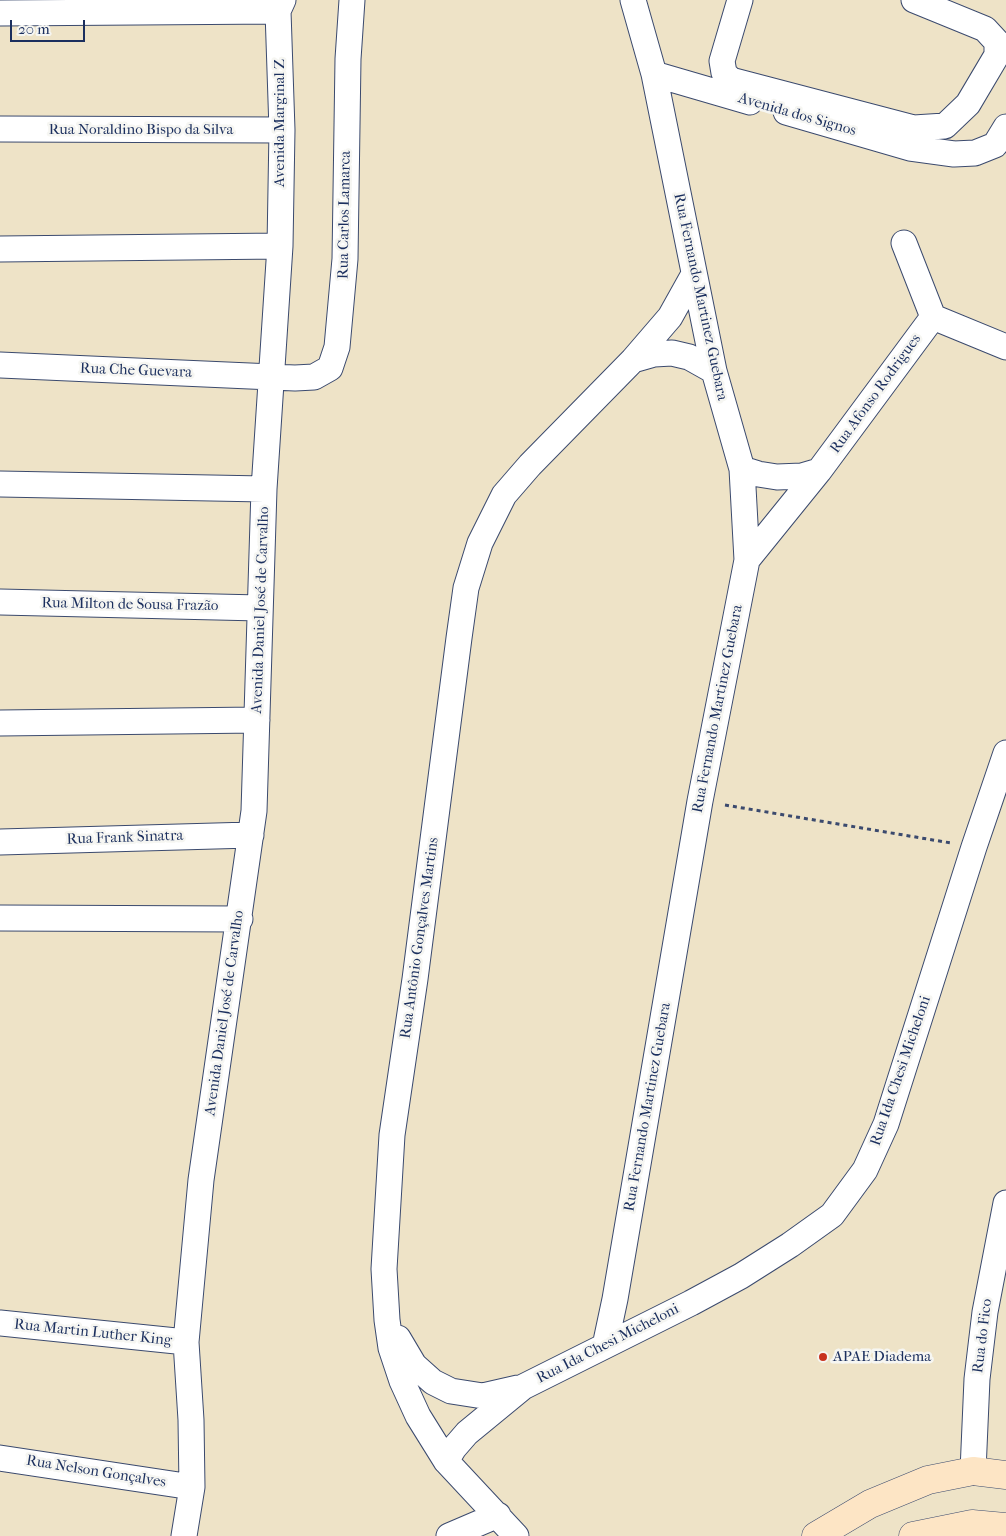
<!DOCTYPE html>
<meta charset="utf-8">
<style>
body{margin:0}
#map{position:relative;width:1006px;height:1536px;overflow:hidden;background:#eee3c7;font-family:"IM FELL French Canon",serif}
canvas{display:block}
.scale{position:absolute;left:10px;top:20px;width:75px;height:22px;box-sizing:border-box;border:2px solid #1b2f5e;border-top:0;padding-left:6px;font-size:15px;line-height:18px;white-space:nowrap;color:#1b2f5e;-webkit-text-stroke:4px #f6f6f2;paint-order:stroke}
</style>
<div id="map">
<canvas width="1006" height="1536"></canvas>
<div class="scale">20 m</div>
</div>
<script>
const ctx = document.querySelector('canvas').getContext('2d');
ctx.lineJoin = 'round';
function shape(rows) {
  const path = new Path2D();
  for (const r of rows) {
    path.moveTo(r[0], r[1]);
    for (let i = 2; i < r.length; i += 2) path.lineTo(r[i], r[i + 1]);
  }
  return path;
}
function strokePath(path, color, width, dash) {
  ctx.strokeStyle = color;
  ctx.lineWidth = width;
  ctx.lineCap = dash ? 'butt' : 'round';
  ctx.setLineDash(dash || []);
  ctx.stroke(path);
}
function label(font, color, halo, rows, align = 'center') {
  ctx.font = font + ' "IM FELL French Canon",serif';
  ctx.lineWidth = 5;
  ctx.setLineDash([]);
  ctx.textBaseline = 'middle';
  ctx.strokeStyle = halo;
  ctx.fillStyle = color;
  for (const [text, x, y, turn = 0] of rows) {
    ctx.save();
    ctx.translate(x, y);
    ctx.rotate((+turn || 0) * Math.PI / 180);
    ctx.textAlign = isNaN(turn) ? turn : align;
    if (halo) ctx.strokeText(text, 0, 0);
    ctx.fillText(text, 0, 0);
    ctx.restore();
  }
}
const minor = shape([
 [740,0,722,61,724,73,731,80,914,128,945,126,968,104,997,55,997,42,985,29,914,0],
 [0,13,278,11],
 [654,74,750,102],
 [786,112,910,148,954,154,975,153,995,145,1006,127],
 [0,129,282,130],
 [904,243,933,317,1006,347],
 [0,249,280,246],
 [633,360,654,354,672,353,689,357,714,371],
 [0,365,295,378,314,377,330,368,337,347,345,259,348,59,352,0],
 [742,469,758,474,777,477,802,476,819,471],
 [0,484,264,489],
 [747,560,819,471,933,317],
 [0,602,260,608],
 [0,723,257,720],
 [0,842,251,835],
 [0,918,240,919],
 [0,1323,186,1342],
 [398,1338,414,1365,433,1382,451,1391,483,1396,518,1388],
 [605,1346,615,1299,700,801,747,560,742,469,714,371,654,74,633,0],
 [0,1458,192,1487],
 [446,1461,454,1448,467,1433,523,1387,691,1303,741,1276,790,1245,832,1215,865,1170,886,1124,974,847,1006,753],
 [973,1471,977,1379,985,1312,1006,1203],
 [184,1536,192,1487,191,1420,186,1342,201,1180,254,811,264,489,280,246,282,130,278,11,283,0],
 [449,1536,498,1515],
 [516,1536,446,1461,418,1416,402,1381,391,1348,387,1320,384,1269,392,1135,415,979,459,638,466,588,480,543,504,495,530,465,633,360,670,317,694,274]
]);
const secondary = shape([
 [816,1536,870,1504,928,1480,973,1471,1006,1475],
 [913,1536,972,1524,1006,1527]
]);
strokePath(minor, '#3b4a6e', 27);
strokePath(secondary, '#3b4a6e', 29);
strokePath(shape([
 [725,805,951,843]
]), '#3b4a6e', 3, [4, 4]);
strokePath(minor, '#fff', 25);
strokePath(secondary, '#fde5c5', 28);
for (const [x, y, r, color] of [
 [823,1357,5,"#c8321e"]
]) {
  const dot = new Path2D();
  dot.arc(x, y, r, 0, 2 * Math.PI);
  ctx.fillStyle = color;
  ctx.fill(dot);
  strokePath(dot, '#f6f6f2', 2);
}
label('15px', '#1b2f5e', '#f6f6f2', [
 ["Avenida dos Signos",797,115,16],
 ["Avenida Marginal Z",280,123,-90],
 ["Rua Noraldino Bispo da Silva",141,130],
 ["Rua Carlos Lamarca",345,215,-89],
 ["Rua Fernando Martinez Guebara",700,297,78],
 ["Rua Che Guevara",136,371,2],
 ["Rua Afonso Rodrigues",876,394,-54],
 ["Rua Milton de Sousa Frazão",130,605,1],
 ["Avenida Daniel José de Carvalho",261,610,-88],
 ["Rua Fernando Martinez Guebara",718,709,-79],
 ["Rua Frank Sinatra",125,838,-2],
 ["Rua Antônio Gonçalves Martins",420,938,-82],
 ["Avenida Daniel José de Carvalho",225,1013,-82],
 ["Rua Ida Chesi Micheloni",901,1071,-71],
 ["Rua Fernando Martinez Guebara",648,1107,-80],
 ["Rua Martin Luther King",93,1333,6],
 ["Rua do Fico",983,1336,-83],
 ["Rua Ida Chesi Micheloni",608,1344,-27],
 ["Rua Nelson Gonçalves",96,1472,9]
]);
label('15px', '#1b2f5e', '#f6f6f2', [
 ["APAE Diadema",833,1357]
], 'left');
</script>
